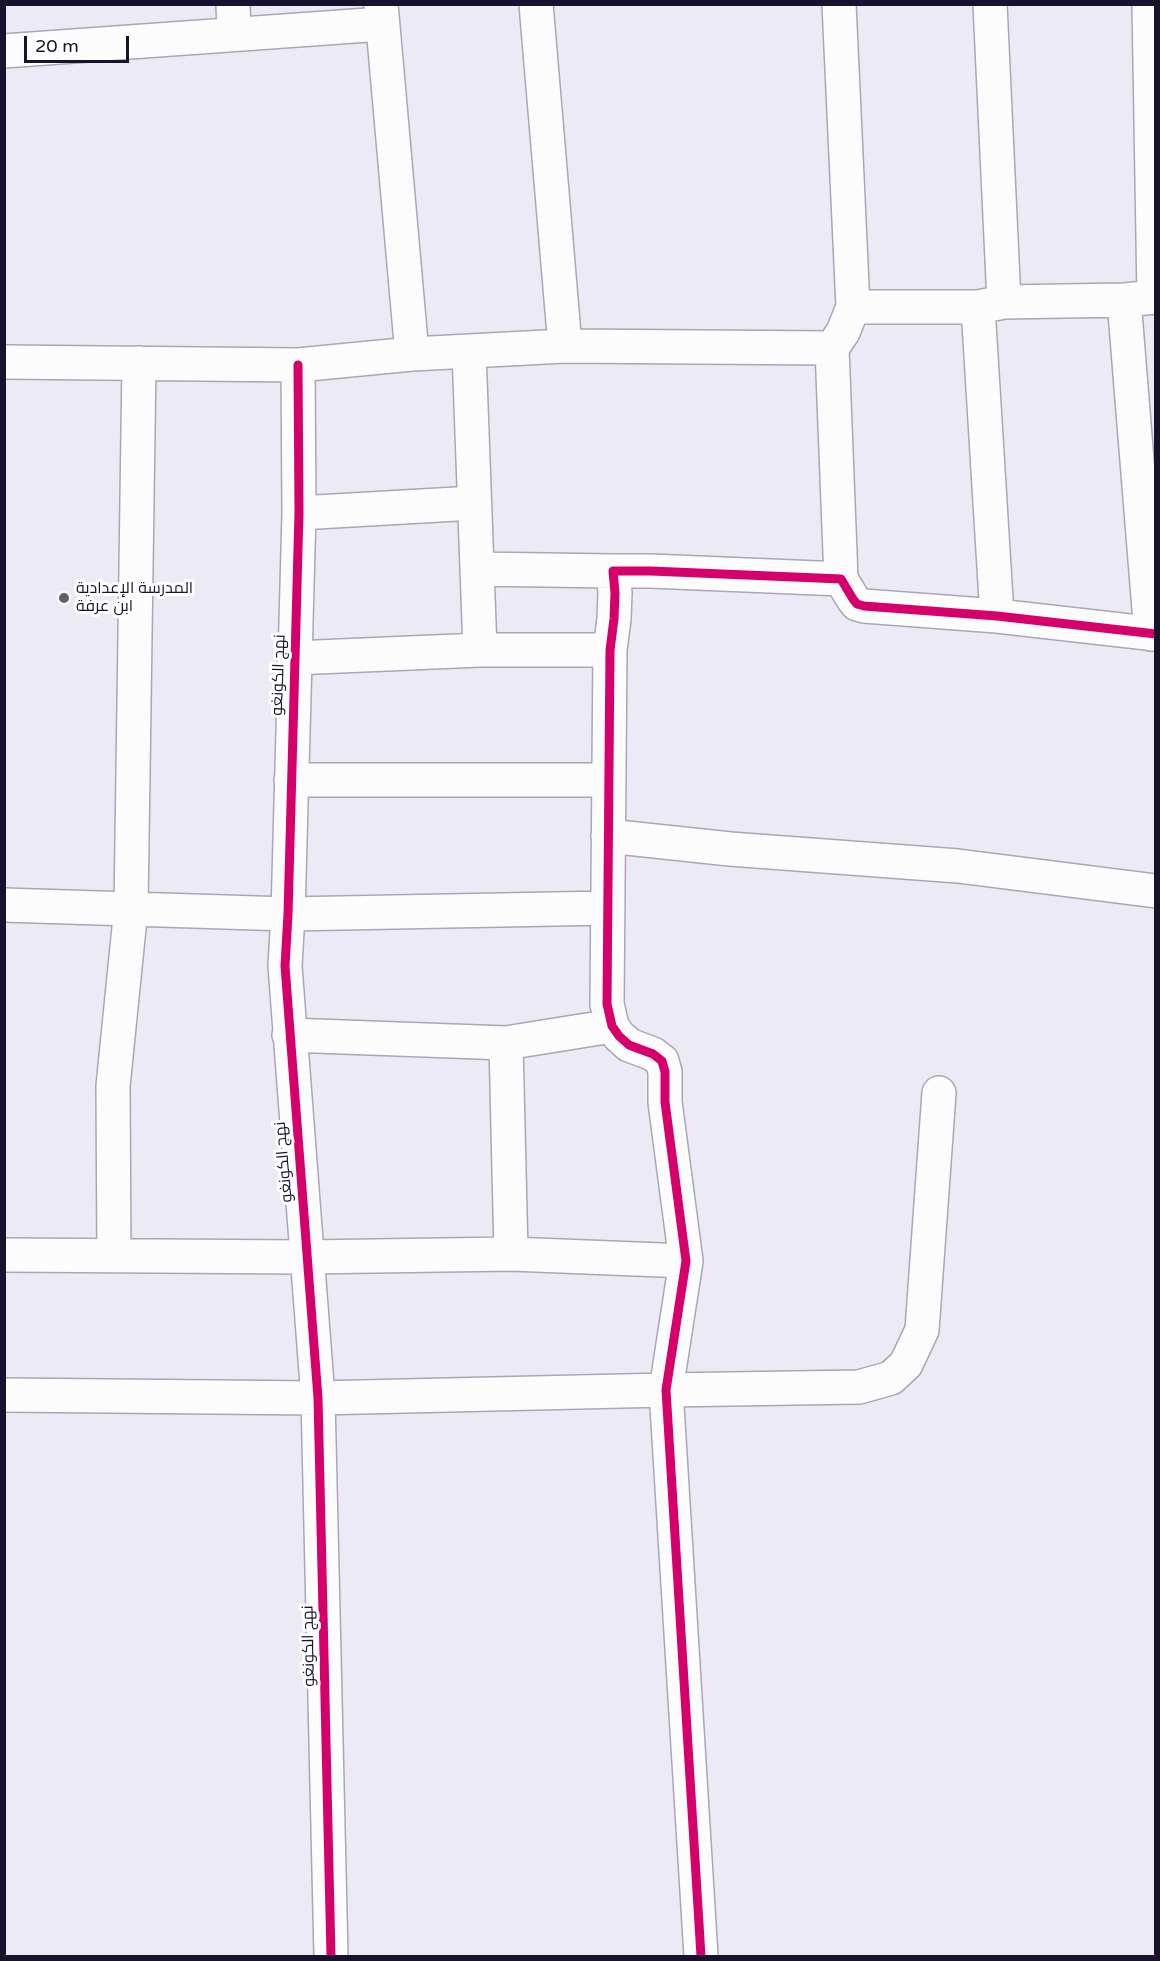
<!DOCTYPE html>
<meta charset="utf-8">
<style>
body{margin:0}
#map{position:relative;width:1160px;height:1961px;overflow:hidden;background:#eceaf4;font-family:"Varela Round",sans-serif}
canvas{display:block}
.frame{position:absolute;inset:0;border:6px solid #18122e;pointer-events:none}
.scale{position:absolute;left:24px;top:36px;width:105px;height:27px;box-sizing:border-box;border:3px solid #18122e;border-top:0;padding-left:8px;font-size:18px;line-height:21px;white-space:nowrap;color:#18122e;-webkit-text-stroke:4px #fff;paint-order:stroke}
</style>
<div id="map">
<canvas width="1160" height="1961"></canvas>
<div class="frame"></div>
<div class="scale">20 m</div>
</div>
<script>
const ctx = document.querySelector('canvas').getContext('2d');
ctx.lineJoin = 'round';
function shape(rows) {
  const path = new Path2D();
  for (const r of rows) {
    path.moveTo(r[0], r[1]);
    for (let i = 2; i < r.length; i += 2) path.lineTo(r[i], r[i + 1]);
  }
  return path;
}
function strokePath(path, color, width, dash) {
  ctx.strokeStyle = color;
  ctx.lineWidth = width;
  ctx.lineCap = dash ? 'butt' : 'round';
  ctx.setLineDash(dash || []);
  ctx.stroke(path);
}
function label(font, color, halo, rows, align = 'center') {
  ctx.font = font + ' "Varela Round",Cairo,sans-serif';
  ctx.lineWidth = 6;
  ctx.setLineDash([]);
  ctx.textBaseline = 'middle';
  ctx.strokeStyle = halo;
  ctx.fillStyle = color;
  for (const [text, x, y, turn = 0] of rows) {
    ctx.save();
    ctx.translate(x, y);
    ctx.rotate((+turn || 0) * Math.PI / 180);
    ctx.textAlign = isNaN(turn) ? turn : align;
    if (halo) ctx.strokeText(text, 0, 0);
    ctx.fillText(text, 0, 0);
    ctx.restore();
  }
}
const minor = shape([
 [233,4,234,34],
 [381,4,412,354],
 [536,4,565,346],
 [990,4,1004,302],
 [1149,4,1154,297],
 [4,51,382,24],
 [1124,300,1151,634],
 [853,307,978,307,1004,302,1124,300,1156,297],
 [978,307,997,616],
 [832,348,841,579],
 [469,351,480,650],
 [4,362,298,365,412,354,565,346,832,348,843,332,853,307,839,4],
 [298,365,299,513,288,914,285,966,318,1398,331,1956],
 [299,513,474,503],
 [477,569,613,571],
 [294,658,480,650,610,650],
 [291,780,609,780],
 [608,836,730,849,958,866,1156,891],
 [4,905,288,914,608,908],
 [289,1035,506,1043,612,1026],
 [506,1043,511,1254],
 [4,1255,306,1257,511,1254,686,1261],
 [114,1255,113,1086,131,908,139,363],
 [4,1395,318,1398,666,1390,859,1387,891,1378,906,1364,922,1330,939,1093],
 [701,1956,666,1390,686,1261,665,1102,665,1072,662,1061,653,1054,629,1045,619,1036,612,1026,607,1004,610,650,614,619,615,593,613,571,651,571,841,579,853,599,857,604,864,606,997,616,1156,634]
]);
strokePath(minor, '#a9a6b8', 36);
strokePath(minor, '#fcfcfd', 33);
strokePath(shape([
 [298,365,299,513,288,914,285,966,318,1398,331,1956],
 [701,1956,666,1390,686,1261,665,1102,665,1072,662,1061,653,1054,629,1045,619,1036,612,1026,607,1004,610,650,614,619,615,593,613,571,651,571,841,579,853,599,857,604,864,606,997,616,1156,634]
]), '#d6006c', 9);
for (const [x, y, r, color] of [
 [64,598,6,"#625e73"]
]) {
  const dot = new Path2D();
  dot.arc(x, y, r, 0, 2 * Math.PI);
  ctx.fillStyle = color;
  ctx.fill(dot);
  strokePath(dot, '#fff', 2);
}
label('16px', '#18122e', '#fff', [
 ["المدرسة الإعدادية",76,589],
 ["ابن عرفة",76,607]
], 'left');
label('16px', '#18122e', '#fff', [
 ["نهج الكونغو",279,675,-88],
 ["نهج الكونغو",284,1162,-95],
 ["نهج الكونغو",309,1646,-91]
]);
</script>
